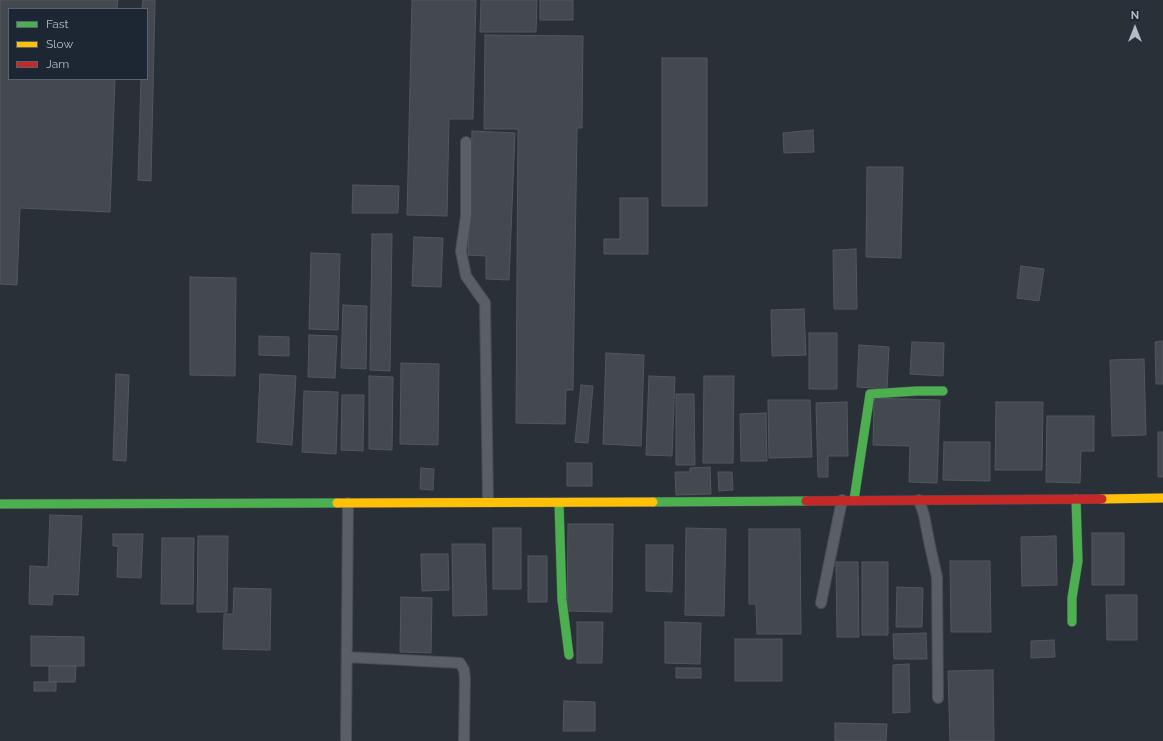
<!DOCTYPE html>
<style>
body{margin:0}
#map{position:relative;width:1163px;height:741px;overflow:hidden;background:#2a3038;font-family:Raleway,sans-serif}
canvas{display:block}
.legend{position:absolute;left:8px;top:8px;width:140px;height:72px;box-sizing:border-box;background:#1d2633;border:1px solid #59626f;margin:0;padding:5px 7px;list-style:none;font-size:12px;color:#b4bcc9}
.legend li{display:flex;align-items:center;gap:8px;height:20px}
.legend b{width:20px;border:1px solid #59626f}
.north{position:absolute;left:1115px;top:8px;width:40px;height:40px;-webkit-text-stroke:3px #1d2633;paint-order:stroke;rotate:0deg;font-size:11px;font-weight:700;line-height:16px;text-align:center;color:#b4bcc9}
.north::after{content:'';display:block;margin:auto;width:14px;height:18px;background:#b4bcc9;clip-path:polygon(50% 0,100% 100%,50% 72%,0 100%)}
</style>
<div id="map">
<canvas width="1163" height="741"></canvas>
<ul class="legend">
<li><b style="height:5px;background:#4caf50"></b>Fast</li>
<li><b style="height:5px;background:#ffc107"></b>Slow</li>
<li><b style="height:5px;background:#c62828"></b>Jam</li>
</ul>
<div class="north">N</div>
</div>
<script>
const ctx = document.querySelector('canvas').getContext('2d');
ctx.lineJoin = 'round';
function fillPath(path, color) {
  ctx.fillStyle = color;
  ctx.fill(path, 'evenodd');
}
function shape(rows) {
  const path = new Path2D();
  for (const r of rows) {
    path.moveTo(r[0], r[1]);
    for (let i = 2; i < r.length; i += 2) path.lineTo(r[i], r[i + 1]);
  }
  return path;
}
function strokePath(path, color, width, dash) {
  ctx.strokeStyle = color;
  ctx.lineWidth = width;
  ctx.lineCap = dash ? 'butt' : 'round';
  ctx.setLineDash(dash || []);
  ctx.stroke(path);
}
const building = shape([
 [0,0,118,0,117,9,9,9,9,79,115,79,110,212,20,208,17,285,0,284,0,0],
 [143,0,155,0,151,181,138,180,141,79,147,79,147,9,142,9,143,0],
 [412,0,476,0,473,119,449,119,447,216,407,215,412,0],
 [481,0,537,0,536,32,480,32,481,0],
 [540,0,573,0,573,20,540,20,540,0],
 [485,35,583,36,582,128,577,128,573,390,566,390,565,424,516,423,518,129,484,129,485,35],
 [662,58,707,58,707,206,662,206,662,58],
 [813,130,814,152,784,153,783,133,813,130],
 [472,131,515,133,509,280,486,279,486,256,468,255,472,131],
 [867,167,903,167,901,258,866,257,867,167],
 [353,185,399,186,398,213,352,213,353,185],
 [620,198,648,198,648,254,604,254,604,239,620,239,620,198],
 [372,234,392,234,390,371,370,370,372,234],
 [414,237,443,238,441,287,412,286,414,237],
 [856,249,857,309,834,309,833,250,856,249],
 [311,253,340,254,338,330,309,329,311,253],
 [1021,266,1044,269,1039,301,1017,298,1021,266],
 [190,277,236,278,235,376,190,375,190,277],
 [343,305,367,306,366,369,341,368,343,305],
 [804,309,806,355,772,356,771,310,804,309],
 [809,333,837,333,837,389,809,389,809,333],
 [309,335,337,336,335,378,308,377,309,335],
 [259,336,289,337,289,356,259,355,259,336],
 [1163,341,1163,384,1156,384,1155,342,1163,341],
 [912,342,944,343,943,376,910,374,912,342],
 [859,345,889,347,887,389,857,387,859,345],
 [606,353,644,355,641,446,603,444,606,353],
 [1144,359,1146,435,1112,436,1110,360,1144,359],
 [401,363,439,364,438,445,400,444,401,363],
 [116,374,129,375,126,461,113,460,116,374],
 [260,374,296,376,292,445,257,442,260,374],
 [369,376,393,377,392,450,369,449,369,376],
 [649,376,675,377,672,456,646,455,649,376],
 [704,376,734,376,733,463,703,463,704,376],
 [581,385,593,386,588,443,575,442,581,385],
 [304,391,338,392,336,454,302,452,304,391],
 [676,394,694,394,695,465,676,465,676,394],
 [342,395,364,395,363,451,341,450,342,395],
 [874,398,940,400,937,483,909,482,910,446,873,445,874,398],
 [768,400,810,400,812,457,769,458,768,400],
 [847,402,848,456,828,456,828,477,818,477,816,403,847,402],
 [996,402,1043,402,1042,470,995,470,996,402],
 [766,413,767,461,741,461,740,414,766,413],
 [1047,416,1094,416,1094,451,1081,451,1080,483,1046,482,1047,416],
 [1158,432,1163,432,1163,477,1158,477,1158,432],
 [944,442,990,442,990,481,943,480,944,442],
 [567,463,592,463,592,486,567,486,567,463],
 [710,467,711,494,676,495,675,472,690,472,690,468,710,467],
 [421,468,434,469,433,490,420,489,421,468],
 [718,472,732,472,733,490,719,491,718,472],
 [50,515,82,516,78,595,53,594,52,605,29,604,30,566,48,567,50,515],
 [568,524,613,524,612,612,567,611,568,524],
 [493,528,521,528,521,589,493,589,493,528],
 [686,528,726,529,724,616,685,615,686,528],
 [749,529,800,529,801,634,757,634,756,604,749,604,749,529],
 [1092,533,1124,533,1124,585,1092,585,1092,533],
 [113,534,143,534,141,578,117,577,118,546,113,546,113,534],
 [198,536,228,536,227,612,197,612,198,536],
 [1056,536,1057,585,1022,586,1021,537,1056,536],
 [162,538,194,538,193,604,161,604,162,538],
 [452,544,485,544,487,615,453,616,452,544],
 [646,545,673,545,672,592,646,591,646,545],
 [421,554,448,554,449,590,422,591,421,554],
 [528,556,547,556,547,602,528,602,528,556],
 [950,561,990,561,991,632,951,632,950,561],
 [836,562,858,562,859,637,837,637,836,562],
 [862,562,888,562,888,635,862,635,862,562],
 [897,587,923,588,922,627,896,627,897,587],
 [234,588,271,589,270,650,223,649,224,614,233,614,234,588],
 [1106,595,1137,595,1137,640,1107,640,1106,595],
 [401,597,432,598,431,653,400,652,401,597],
 [577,622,603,622,602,663,577,663,577,622],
 [665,622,701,623,700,664,665,663,665,622],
 [926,633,927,659,894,659,893,634,926,633],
 [31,636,84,637,84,666,31,666,31,636],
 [735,639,782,639,782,681,735,681,735,639],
 [1054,640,1055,657,1031,658,1031,641,1054,640],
 [909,664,910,712,893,713,893,665,909,664],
 [49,666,76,666,75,682,49,682,49,666],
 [676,668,701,668,701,678,676,678,676,668],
 [993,670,994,741,950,741,948,671,993,670],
 [34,682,56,682,56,691,34,691,34,682],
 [564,701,595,702,595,731,563,731,564,701],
 [835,723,887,724,886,741,835,741,835,723]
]);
fillPath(building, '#444950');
strokePath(building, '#52575f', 1);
const lane = shape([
 [466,142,466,216,461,251,466,276,485,303,488,502],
 [919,500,924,515,930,546,937,577,938,698],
 [821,603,842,500],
 [347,657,460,663,464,670,465,678,464,741],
 [346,741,348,503]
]);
const fast = shape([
 [854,500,870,394,917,391,943,391],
 [653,502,806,501],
 [559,503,562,600,569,655],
 [0,504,337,503],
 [1072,622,1072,598,1078,561,1076,499]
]);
const slow = shape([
 [1102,499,1163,498],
 [337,503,653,502]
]);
const jam = shape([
 [806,501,1102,499]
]);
strokePath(lane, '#484c53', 12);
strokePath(fast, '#484c53', 10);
strokePath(slow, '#484c53', 10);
strokePath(jam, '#484c53', 10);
strokePath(lane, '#5a5e66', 10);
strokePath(fast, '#4caf50', 9);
strokePath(slow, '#ffc107', 9);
strokePath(jam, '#c62828', 9);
</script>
